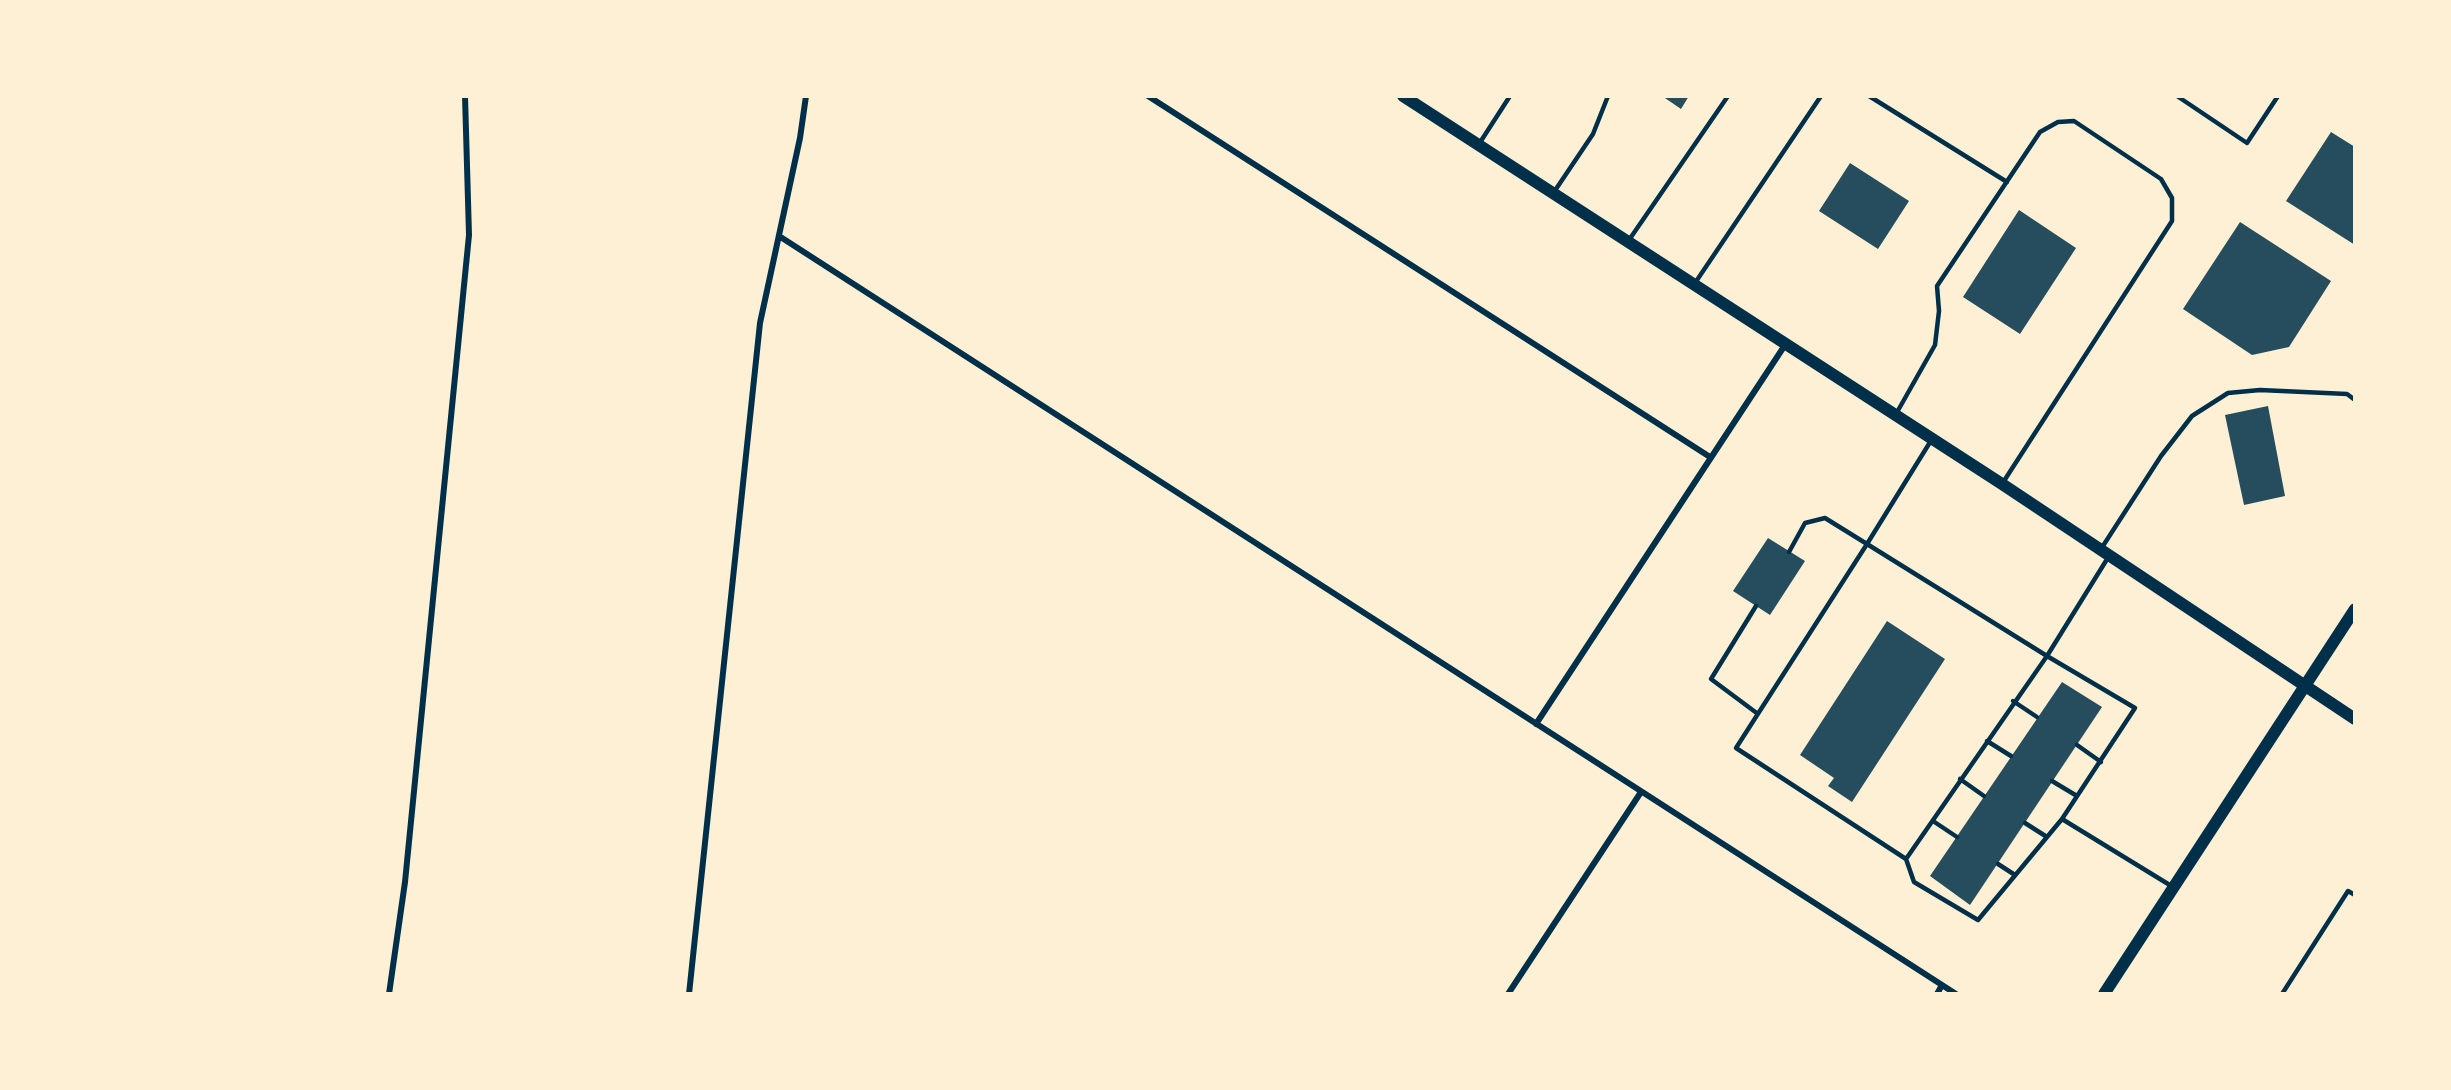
<!DOCTYPE html>
<style>
body{margin:0}
#map{position:relative;width:2451px;height:1090px;overflow:hidden;background:#fdf0d5;font-family:Overpass,sans-serif}
canvas{display:block}
.frame{position:absolute;inset:0;border:98px solid #fdf0d5;pointer-events:none}
</style>
<div id="map">
<canvas width="2451" height="1090"></canvas>
<div class="frame"></div>
</div>
<script>
const ctx = document.querySelector('canvas').getContext('2d');
ctx.lineJoin = 'round';
function fillPath(path, color) {
  ctx.fillStyle = color;
  ctx.fill(path, 'evenodd');
}
function shape(rows) {
  const path = new Path2D();
  for (const r of rows) {
    path.moveTo(r[0], r[1]);
    for (let i = 2; i < r.length; i += 2) path.lineTo(r[i], r[i + 1]);
  }
  return path;
}
function strokePath(path, color, width, dash) {
  ctx.strokeStyle = color;
  ctx.lineWidth = width;
  ctx.lineCap = dash ? 'butt' : 'round';
  ctx.setLineDash(dash || []);
  ctx.stroke(path);
}
fillPath(shape([
 [1662,96,1689,96,1681,109],
 [2331,132,2355,147,2355,245,2286,201],
 [1850,163,1909,201,1878,249,1819,211],
 [2019,210,2076,248,2020,334,1963,297],
 [2240,222,2331,281,2289,347,2252,355,2183,309],
 [2268,406,2285,496,2244,505,2225,415],
 [1768,538,1805,561,1770,615,1733,591],
 [1887,621,1945,659,1852,802,1828,786,1834,778,1800,755],
 [2062,682,2102,707,1970,905,1930,876]
]), '#264d5e');
strokePath(shape([
 [1869,96,2007,182],
 [2177,96,2247,143,2278,96],
 [1479,144,1510,96],
 [1554,192,1593,134,1608,96],
 [1629,240,1728,96],
 [1695,283,1821,96],
 [1896,414,1935,345,1939,311,1937,286,2040,132,2058,122,2074,121,2161,179,2172,198,2172,221,2002,484],
 [1932,439,1867,544,2047,656,2109,556],
 [2101,549,2161,456,2192,416,2228,393,2260,390,2347,394,2355,400],
 [1789,552,1805,523,1825,518,1867,544,1736,748,1906,859],
 [1756,606,1711,679,1758,714],
 [2013,701,2037,717],
 [1987,741,2011,756],
 [2077,745,2101,762],
 [1960,779,1984,796],
 [2052,781,2077,796],
 [2062,819,1978,920,1914,882,1906,859,2047,656,2135,708,2062,819,2173,887],
 [1933,821,1957,837],
 [2025,823,2047,837],
 [1998,864,2015,875],
 [2282,994,2348,891,2355,895]
]), '#003049', 4.5);
strokePath(shape([
 [1148,96,1710,457],
 [779,236,1956,994],
 [1536,724,1785,345],
 [389,994,405,882,469,235,465,96],
 [689,994,760,323,800,138,806,96],
 [1508,994,1641,792],
 [1937,994,1942,985]
]), '#003049', 6);
strokePath(shape([
 [1403,96,2002,484,2355,719],
 [2104,994,2355,609]
]), '#003049', 12);
</script>
